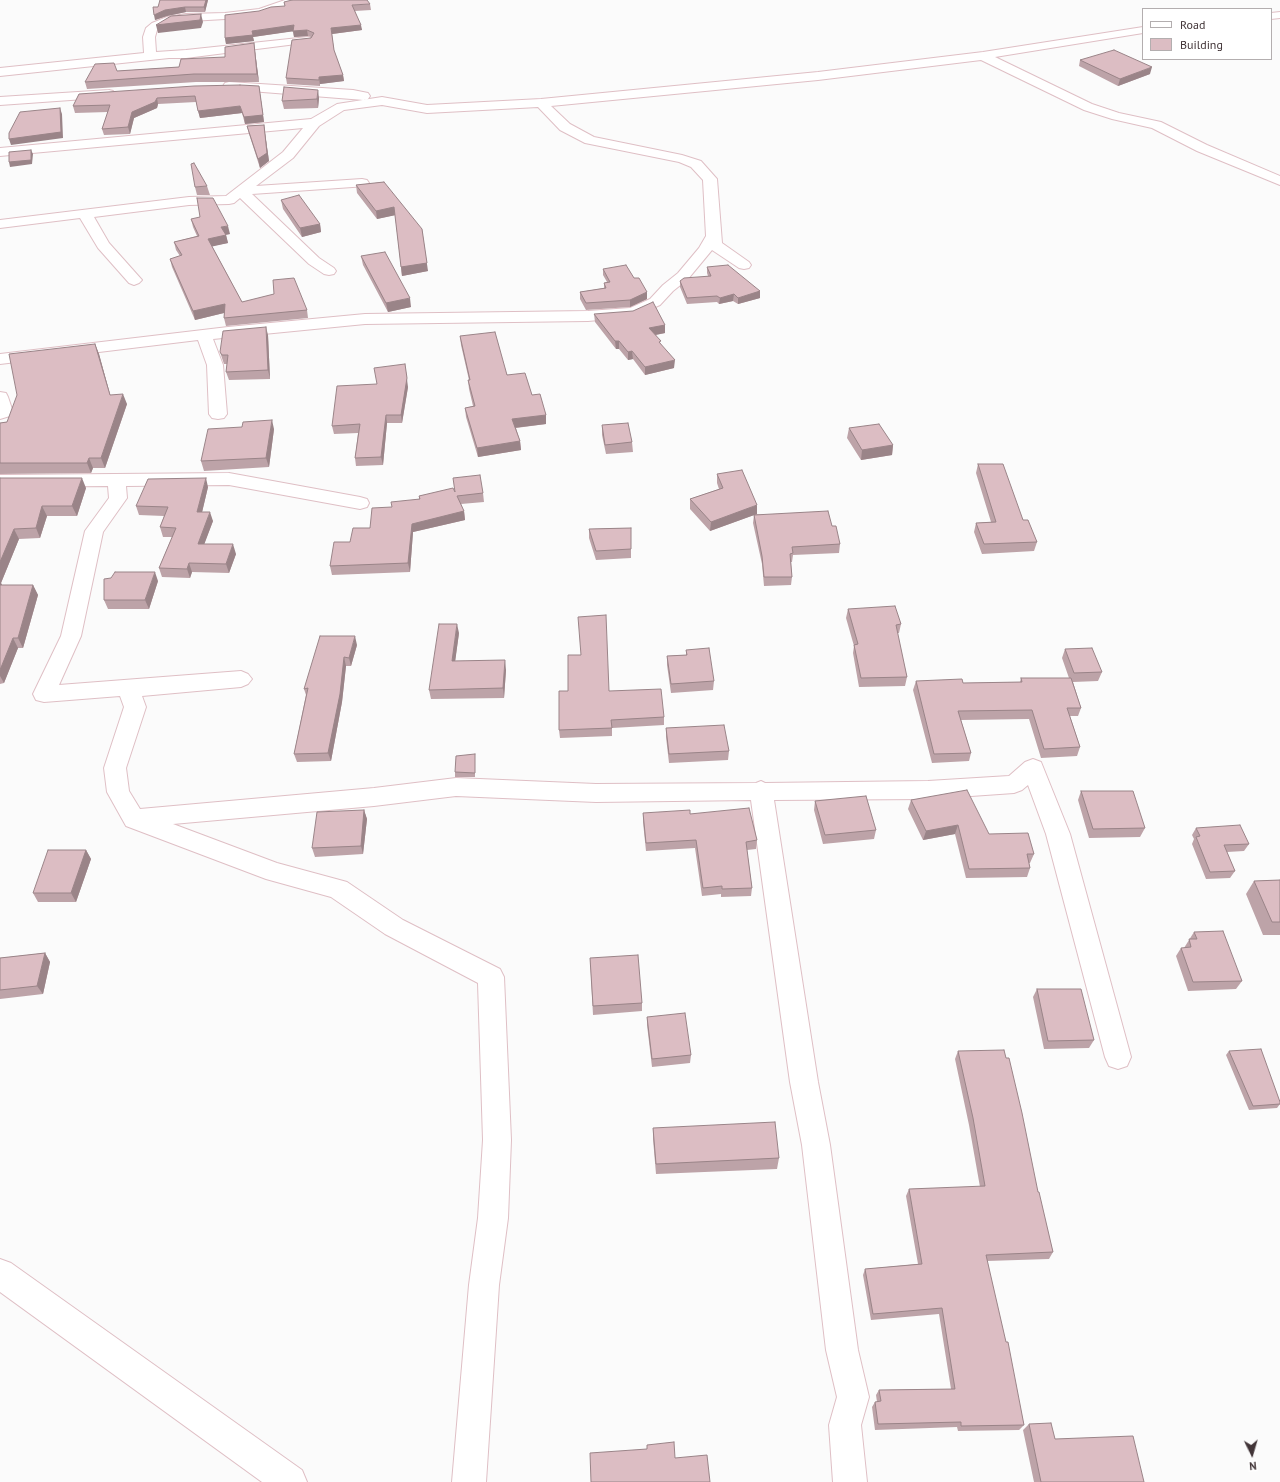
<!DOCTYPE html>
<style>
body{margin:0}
#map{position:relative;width:1280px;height:1482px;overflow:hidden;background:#fbfbfb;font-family:"PT Sans",sans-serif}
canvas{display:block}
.legend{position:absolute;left:1142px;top:8px;width:130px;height:52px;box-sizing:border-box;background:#fff;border:1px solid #b3aeaf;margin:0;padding:5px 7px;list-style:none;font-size:12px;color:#413437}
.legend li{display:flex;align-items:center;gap:8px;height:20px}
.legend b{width:20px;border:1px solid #b3aeaf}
.north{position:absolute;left:1232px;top:1434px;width:40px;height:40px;-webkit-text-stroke:3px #fff;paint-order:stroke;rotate:175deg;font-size:11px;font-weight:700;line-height:16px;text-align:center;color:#413437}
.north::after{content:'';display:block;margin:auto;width:14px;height:18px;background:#413437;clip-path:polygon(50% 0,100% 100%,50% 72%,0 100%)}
</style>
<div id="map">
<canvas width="1280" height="1482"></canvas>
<ul class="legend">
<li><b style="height:5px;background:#fff"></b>Road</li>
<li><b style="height:11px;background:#dcbdc3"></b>Building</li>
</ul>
<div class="north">N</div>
</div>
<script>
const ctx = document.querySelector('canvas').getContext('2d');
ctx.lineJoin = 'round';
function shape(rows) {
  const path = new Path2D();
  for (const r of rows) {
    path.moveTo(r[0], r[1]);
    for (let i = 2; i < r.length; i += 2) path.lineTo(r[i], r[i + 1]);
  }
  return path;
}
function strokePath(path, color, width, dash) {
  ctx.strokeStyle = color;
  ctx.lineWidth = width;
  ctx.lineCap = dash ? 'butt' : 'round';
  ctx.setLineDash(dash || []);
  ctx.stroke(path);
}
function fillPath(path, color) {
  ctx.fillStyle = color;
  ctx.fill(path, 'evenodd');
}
const street = shape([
 [285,0,301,0,300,2,260,15,225,19,173,22,157,30,155,37,156,52,186,50,308,37,312,38,314,40,312,42,186,58,169,58,0,76,0,68,144,53,143,37,146,28,152,23,167,17,186,14,225,13,259,9,285,0],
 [1280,12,1280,18,1271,19,1271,13,1280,12],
 [1143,27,1143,33,995,57,1092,104,1119,113,1161,122,1207,145,1280,176,1280,185,1197,151,1152,128,1112,119,1084,110,981,60,818,80,551,106,570,124,594,137,682,155,701,161,717,179,722,243,749,262,751,265,749,268,744,269,739,268,712,250,688,279,673,291,660,305,633,317,588,321,365,324,213,339,223,365,227,414,224,418,218,419,212,418,209,414,207,365,198,340,0,364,0,354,228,327,365,314,588,311,630,308,650,299,663,285,678,273,699,248,706,236,703,180,691,167,679,162,585,143,560,130,538,107,427,113,382,105,344,110,319,126,293,158,256,186,362,179,367,180,369,183,367,186,252,194,319,258,334,268,336,271,334,274,329,275,324,274,309,264,240,198,234,203,229,204,189,205,94,217,109,243,142,280,139,283,134,285,129,283,98,248,80,218,0,228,0,220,189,197,226,196,283,152,303,128,0,156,0,148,311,119,337,104,382,97,427,105,541,99,818,72,983,52,1143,27],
 [229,82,353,90,368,93,370,96,368,99,364,100,225,89,223,86,225,83,229,82],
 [109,90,113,91,115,94,113,97,0,105,0,97,109,90],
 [0,392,6,393,8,397,13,412,10,416,0,419,0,392],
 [229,473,360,497,367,499,369,503,367,507,360,509,229,485,126,486,127,498,103,532,81,636,59,685,241,671,248,674,252,679,248,684,241,687,142,696,146,707,126,768,129,791,140,809,374,788,456,778,596,784,756,783,761,781,765,783,928,781,1009,776,1025,762,1033,759,1041,762,1070,834,1131,1057,1127,1066,1118,1069,1109,1066,1105,1057,1046,834,1028,785,1022,790,1014,793,928,799,774,800,818,1082,830,1145,858,1350,869,1397,861,1425,867,1482,833,1482,829,1425,837,1397,826,1350,802,1145,790,1082,751,800,596,802,456,796,374,806,173,824,277,863,347,882,403,920,500,969,504,977,511,1140,508,1218,499,1285,486,1482,452,1482,469,1285,478,1218,483,1140,478,983,385,934,331,897,266,879,126,826,107,792,104,768,124,707,120,696,44,702,36,700,33,694,61,636,85,531,109,498,108,486,0,487,0,475,229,473],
 [0,1259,11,1263,302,1470,307,1482,262,1482,0,1292,0,1259]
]);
strokePath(street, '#dfbfc5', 2);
fillPath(street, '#fff');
fillPath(shape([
 [208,0,205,12,186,12,167,16,155,20,158,7],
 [370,4,371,10,355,11,362,30,332,34,334,51,343,75,344,81,320,84,320,86,287,84,286,78,311,37,308,36,294,37,293,31,253,37,254,41,226,44,225,38,259,11],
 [254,43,255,51,259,82,196,82,87,89,85,82,117,71,179,67,225,57],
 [1080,60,1150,74,1118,86,1079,66],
 [260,93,264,122,245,124,242,113,200,118,196,102,158,104,157,108,134,118,130,134,104,135,102,129,108,112,75,113,73,106,79,94],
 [319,98,318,108,284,109,282,101],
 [264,125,265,133,269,161,260,168,249,134,247,126],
 [384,182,428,271,402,276,395,215,377,219,357,193,356,185],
 [207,186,210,195,197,195,195,187],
 [281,200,320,224,321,232,302,237,283,209],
 [191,219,230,234,226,235,228,243,212,246,242,302,307,310,308,318,226,326,224,318,224,313,195,320,172,267,170,259,180,256,176,250,174,242,197,236,193,227],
 [361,256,411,307,388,312,363,265],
 [707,267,760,291,760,298,738,304,733,301,719,304,717,302,687,304,680,287,680,281,708,276,707,273],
 [603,269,634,278,647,292,647,299,630,307,586,310,580,299,580,292,604,288,604,283,607,282,603,275],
 [594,314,665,325,665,333,656,335,674,368,645,375,633,359,628,360,619,349,616,349,595,322],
 [268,335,270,379,229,380,226,372,227,364,224,364,220,352],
 [460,336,532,395,546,415,546,424,516,428,520,441,521,450,478,457,466,417,465,408,473,406,469,389,468,380,469,380,461,345],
 [95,344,99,354,110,395,127,404,105,468,93,468,91,473,0,474,0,423,7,422],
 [408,387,402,423,387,423,383,465,356,466,355,458,358,433,334,434,332,426],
 [602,425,632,442,633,452,606,454,602,435],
 [242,427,274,429,269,467,204,471,201,461],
 [849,428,893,445,892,455,861,460,847,438],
 [978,464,1023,520,1037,542,1034,551,982,554,974,532,976,523,991,522,976,473],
 [717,474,757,514,755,514,832,526,840,544,839,553,793,555,792,562,791,562,792,577,791,585,764,586,762,564,753,523,754,515,710,531,690,509,690,499,719,489,717,483],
 [0,478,86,488,77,516,47,516,40,538,19,539,1,583,2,585,33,585,38,595,23,648,18,648,4,683,0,684],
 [208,487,202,512,213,521,204,544,236,554,229,573,192,572,190,578,162,577,159,568,172,537,163,537,160,527,164,516,139,515,136,506],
 [455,492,483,493,484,502,461,504,464,511,465,520,413,532,410,572,332,575,330,566,350,542,370,528,392,507,419,499,419,496],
 [631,528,631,558,596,560,589,538,589,529],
 [158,581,149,609,108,609,104,600],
 [848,609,901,624,899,633,897,633,907,677,905,686,859,687,853,653,854,646,846,618],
 [459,633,455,661,506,670,504,698,431,699,429,690],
 [357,645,351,666,346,666,342,702,331,761,297,762,294,754,306,695,304,689],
 [1065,649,1102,672,1098,681,1073,682,1081,708,1078,716,1070,716,1080,747,1077,756,1041,758,1029,719,961,720,971,753,969,761,932,763,913,690,916,681,963,683,1020,682,1021,678,1069,678,1062,658],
 [686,650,714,681,713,690,671,693,667,665,667,656,686,655],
 [609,691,664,717,664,725,612,728,612,736,560,738,559,730],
 [666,728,729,751,728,760,669,763,666,737],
 [475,754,475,777,455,777,455,772],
 [1081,791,1145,828,1140,837,1089,838,1078,800],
 [911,800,989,834,1034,854,1030,863,1029,863,1030,868,1027,877,966,878,955,834,923,840,908,809],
 [815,801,876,830,874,839,823,844,814,810],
 [364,810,367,819,363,854,315,857,312,848],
 [643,813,690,814,757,840,756,849,747,850,752,888,751,896,721,897,721,894,702,896,695,848,646,851,643,822],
 [1196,828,1249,844,1244,851,1227,852,1235,871,1230,878,1206,879,1192,844,1194,839,1192,835],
 [86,850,91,859,76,902,38,902,33,893],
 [1280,880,1280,935,1263,935,1246,894,1254,881],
 [1194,932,1242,981,1236,989,1188,991,1176,956,1181,948,1184,948],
 [45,953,50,962,43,994,0,999,0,958],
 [590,958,642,1003,642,1011,593,1015],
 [1037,989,1094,1040,1089,1048,1044,1049,1033,997],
 [647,1017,691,1055,690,1063,652,1067,647,1025],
 [958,1051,1038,1192,1053,1252,1049,1259,987,1261,1024,1425,1019,1430,958,1431,957,1427,875,1430,872,1407,875,1402,877,1402,876,1395,879,1390,951,1389,939,1314,871,1320,863,1275,865,1269,918,1264,906,1196,909,1189,980,1187,969,1125,955,1059],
 [1229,1051,1280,1102,1280,1104,1277,1108,1249,1110,1226,1055],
 [653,1128,779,1158,777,1169,656,1174,653,1139],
 [1029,1424,1055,1439,1144,1482,1034,1482,1023,1430]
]), '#bda3a8');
fillPath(shape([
 [206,0,208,0,205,12,204,7],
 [185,7,186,12,167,16,155,20,154,15,165,10],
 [201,14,203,22,201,28,158,33,156,25],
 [294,25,295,31,253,37,254,41,226,44,225,38,252,31],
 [361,25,362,30,332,34,331,28],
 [307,30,308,36,294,37,293,31],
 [254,43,255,51,259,82,257,74],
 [1152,67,1150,74,1118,86,1120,79],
 [343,75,344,81,320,84,320,86,319,77],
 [259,86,264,122,245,124,244,117],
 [318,90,319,98,318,108,317,99],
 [157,98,158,104,157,108,134,118,130,134,128,127,132,112],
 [240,106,242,113,200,118,198,111],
 [60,108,62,114,63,138,11,145,9,139],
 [264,125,265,133,269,161,260,168,258,159],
 [31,150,33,154,32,164,10,167,9,162],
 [394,207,396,215,377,219,376,211],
 [320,224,321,232,302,237,300,228],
 [228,226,230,234,223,235,221,227],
 [422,229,428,271,402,276,401,267],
 [226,235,228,243,210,247,208,239],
 [760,291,760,298,738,304,738,298],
 [647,292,647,299,630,307,630,300],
 [734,294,733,301,719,304,720,298],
 [410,298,411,307,388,312,386,303],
 [225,304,228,312,195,320,193,311],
 [665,325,665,333,649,336,649,328],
 [266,327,268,335,270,379,268,370],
 [615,341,619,341,619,349,616,349],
 [95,344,99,354,113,405,110,395],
 [632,351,633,359,628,360,628,352],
 [675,360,674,368,645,375,645,367],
 [405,364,408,387,402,423,401,415],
 [123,394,127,404,105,468,101,458],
 [386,415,387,423,383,465,381,457],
 [546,415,546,424,513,428,512,419],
 [272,420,274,429,269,467,266,458],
 [520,441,521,450,478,457,477,448],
 [893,445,892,455,861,460,862,450],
 [89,458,93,468,91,473,87,463],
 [82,478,86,488,77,516,72,506],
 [206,478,208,487,200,521,197,512],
 [757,505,757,514,710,531,711,522],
 [42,506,47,516,40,538,36,528],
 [464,511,465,520,413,532,410,572,408,563,412,524],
 [210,512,213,521,201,553,198,544],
 [14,529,19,539,1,583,2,585,0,590,0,562],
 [233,544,236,554,229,573,226,564],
 [189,563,192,572,190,578,187,569],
 [155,572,158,581,149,609,145,600],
 [33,585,38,595,23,648,18,638],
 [457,624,459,633,454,670,452,661],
 [355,636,357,645,351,666,349,658],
 [13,638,18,648,4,683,0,676,0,670],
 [344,657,346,666,342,702,331,761,328,753],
 [505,660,506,670,504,698,503,688],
 [364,810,367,819,363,854,361,846],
 [958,825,955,834,923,840,926,831],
 [86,850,91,859,76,902,71,893],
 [45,953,50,962,43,994,37,986]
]), '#9a8488');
const building = shape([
 [160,0,206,0,204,7,185,7,165,10,154,15,153,7,158,7,160,0],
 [292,0,367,0,370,4,352,5,361,25,331,28,334,50,343,75,319,77,319,80,286,78,292,40,311,38,314,33,307,30,293,31,294,25,252,31,253,35,225,38,225,15,259,11,271,7,285,6,284,2,292,0],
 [201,14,200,20,156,25,171,16,201,14],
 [254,43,257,74,194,74,85,82,95,64,114,63,117,71,179,67,181,59,225,57,225,47,254,43],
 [1114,50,1152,67,1120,79,1080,60,1114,50],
 [240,85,259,86,263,115,244,117,240,106,198,111,195,96,157,98,155,102,132,112,128,127,102,129,110,105,73,106,79,94,194,86,240,85],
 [284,87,318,90,317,99,282,101,284,87],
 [60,108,61,132,9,139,9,133,20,112,60,108],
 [264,125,267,153,258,159,247,126,264,125],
 [31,150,31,160,9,162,9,152,31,150],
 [194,163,207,186,195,187,191,164,194,163],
 [384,182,422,229,427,263,401,267,394,207,376,211,356,185,384,182],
 [299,195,320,224,300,228,281,200,299,195],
 [197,198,213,198,228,226,221,227,226,235,208,239,242,302,274,294,273,280,294,278,307,310,224,318,225,304,193,311,170,259,182,255,174,242,199,236,191,219,200,217,197,198],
 [385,252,410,298,386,303,361,256,385,252],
 [626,265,634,278,639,278,647,292,630,300,586,303,580,292,606,288,604,283,610,282,603,269,626,265],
 [728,265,760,291,738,298,734,294,720,298,717,296,687,298,680,281,684,278,711,276,707,267,728,265],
 [653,302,665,325,649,328,661,341,659,342,675,360,645,367,632,351,628,352,619,341,615,341,594,314,633,311,653,302],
 [266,327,268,370,226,372,228,355,222,355,220,352,223,331,266,327],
 [495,332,507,375,525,373,532,395,540,394,546,415,512,419,520,441,477,448,465,408,475,406,468,380,470,380,460,336,495,332],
 [95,344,110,395,123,394,101,458,89,458,87,463,0,463,0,423,7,422,17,395,9,354,95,344],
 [405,364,407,378,401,415,386,415,381,457,355,458,360,424,332,426,337,386,377,384,374,368,405,364],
 [272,420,266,458,201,461,208,429,242,427,243,422,272,420],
 [628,423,632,442,605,445,602,425,628,423],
 [879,424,893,445,862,450,849,428,879,424],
 [978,464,1003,464,1023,520,1028,520,1037,542,984,544,976,523,996,522,978,464],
 [742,470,757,505,711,522,690,499,723,488,717,474,742,470],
 [480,475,483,493,457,496,464,511,412,524,408,563,330,566,334,542,350,542,353,528,370,528,372,508,392,507,391,502,420,499,419,496,453,488,455,492,453,478,480,475],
 [0,478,82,478,72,506,42,506,36,528,14,529,0,562,0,478],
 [206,478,197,512,210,512,198,544,233,544,226,564,189,563,187,569,159,568,176,528,160,527,168,507,136,506,148,479,206,478],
 [828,511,832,526,836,526,840,544,792,547,793,553,790,554,792,577,764,577,762,556,754,515,828,511],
 [631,528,631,549,596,551,589,529,631,528],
 [115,572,155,572,145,600,104,600,104,579,111,578,115,572],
 [0,585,33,585,18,638,13,638,0,670,0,585],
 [895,606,901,624,896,625,907,677,861,678,854,645,858,644,848,609,895,606],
 [606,615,609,691,661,689,664,717,611,720,612,728,559,730,559,691,568,691,568,655,581,655,578,617,606,615],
 [439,624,457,624,452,661,505,660,503,688,429,690,439,624],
 [320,636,355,636,349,658,344,657,340,694,328,753,294,754,308,688,304,689,320,636],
 [709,648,714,681,671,684,667,656,687,655,686,650,709,648],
 [1092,648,1102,672,1074,673,1065,649,1092,648],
 [1021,678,1071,678,1081,708,1067,708,1080,747,1044,749,1032,710,958,711,971,753,934,754,916,681,962,679,963,683,1022,682,1021,678],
 [724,725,729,751,669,754,666,728,724,725],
 [475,754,475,773,455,772,456,756,475,754],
 [967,790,989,834,1028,833,1034,854,1027,854,1030,868,969,869,958,825,926,831,911,800,967,790],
 [1081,791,1133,791,1145,828,1093,829,1081,791],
 [866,796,876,830,825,835,815,801,866,796],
 [749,808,757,840,746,842,752,888,722,889,722,886,703,888,696,840,646,843,643,813,690,810,690,814,749,808],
 [364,810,361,846,312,848,317,812,364,810],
 [1240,825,1249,844,1224,845,1235,871,1210,872,1196,837,1200,836,1196,828,1240,825],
 [48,850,86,850,71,893,33,893,48,850],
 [1280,880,1280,922,1272,922,1254,881,1280,880],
 [1223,931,1242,981,1193,982,1181,948,1191,947,1189,939,1197,939,1194,932,1223,931],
 [45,953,37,986,0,990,0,958,45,953],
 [638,955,642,1003,593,1006,590,958,638,955],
 [1037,989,1081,989,1094,1040,1048,1041,1037,989],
 [685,1013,691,1055,652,1059,647,1017,685,1013],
 [1261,1049,1280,1102,1280,1104,1253,1106,1229,1051,1261,1049],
 [1004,1050,1006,1058,1009,1058,1022,1113,1038,1192,1039,1192,1053,1252,986,1255,1006,1342,1008,1342,1024,1425,961,1426,961,1422,878,1424,875,1402,881,1401,879,1390,955,1389,942,1308,873,1314,865,1269,922,1264,909,1189,985,1186,973,1118,958,1051,1004,1050],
 [775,1122,779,1158,656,1164,653,1128,775,1122],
 [1051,1423,1055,1439,1133,1436,1144,1482,1041,1482,1029,1424,1051,1423],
 [674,1442,675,1458,707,1455,710,1482,591,1482,590,1453,647,1449,647,1445,674,1442]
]);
fillPath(building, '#dcbdc3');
strokePath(building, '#9a8488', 1);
</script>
